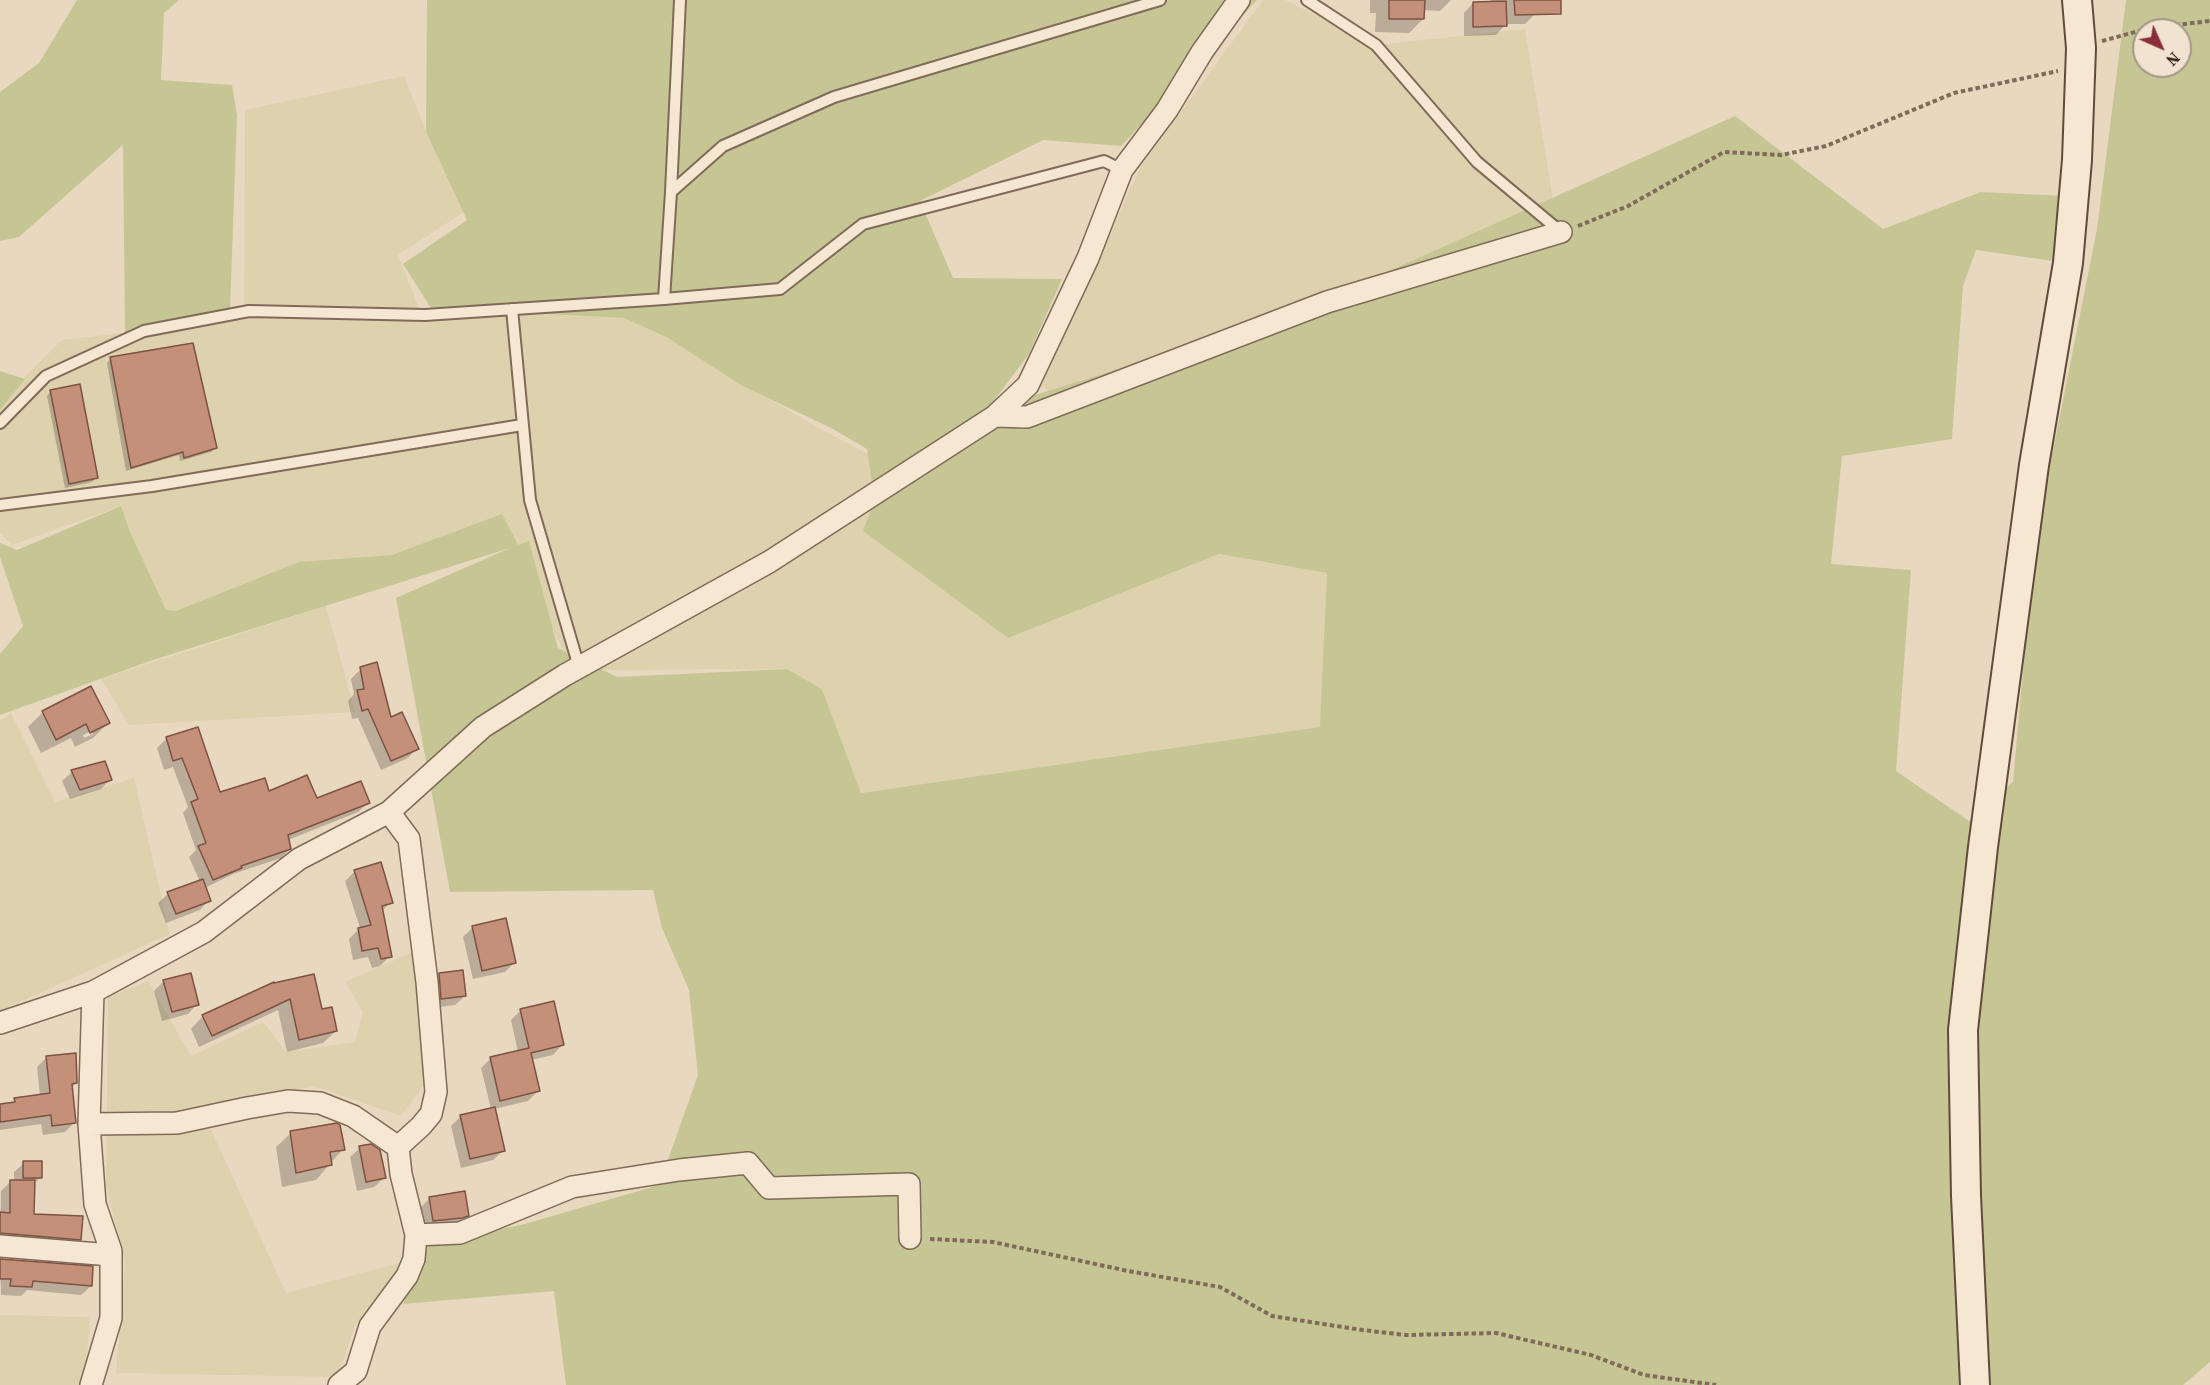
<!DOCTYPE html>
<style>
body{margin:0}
#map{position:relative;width:2210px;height:1385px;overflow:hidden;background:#e9d8c0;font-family:"Source Serif 4",serif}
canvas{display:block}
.north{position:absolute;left:2132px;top:18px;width:60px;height:60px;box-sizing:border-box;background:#f1e3cf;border:2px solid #a49788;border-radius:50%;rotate:135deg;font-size:16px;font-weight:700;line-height:24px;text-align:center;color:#31241d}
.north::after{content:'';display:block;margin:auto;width:21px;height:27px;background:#8a2f3a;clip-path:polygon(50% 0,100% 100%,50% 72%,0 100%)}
</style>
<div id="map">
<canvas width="2210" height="1385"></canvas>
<div class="north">N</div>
</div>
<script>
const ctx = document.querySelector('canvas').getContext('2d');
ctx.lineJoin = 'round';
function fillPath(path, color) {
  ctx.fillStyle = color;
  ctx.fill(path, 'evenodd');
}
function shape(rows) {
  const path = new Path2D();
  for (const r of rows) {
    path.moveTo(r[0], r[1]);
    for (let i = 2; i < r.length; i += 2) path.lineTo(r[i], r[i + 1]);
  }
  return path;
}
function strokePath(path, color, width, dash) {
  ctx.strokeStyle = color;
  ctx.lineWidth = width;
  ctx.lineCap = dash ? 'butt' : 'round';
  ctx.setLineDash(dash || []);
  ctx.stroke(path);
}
fillPath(shape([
 [1263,0,1285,0,1376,45,1525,29,1556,218,1055,400,1041,383,1141,166],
 [404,76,430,141,464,212,398,255,419,308,624,318,668,338,815,426,868,454,871,495,868,535,1008,638,1219,554,1327,573,1325,730,861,793,822,689,787,669,603,670,564,651,498,520,414,553,173,617,152,595,121,506,12,545,0,533,0,401,62,340,175,327,244,315,245,110],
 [326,606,355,712,129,725,101,679],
 [11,713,55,802,134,778,170,934,0,1011,0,721],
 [413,952,425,1083,401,1116,314,1086,203,1112,286,1293,404,1262,382,1297,355,1325,338,1377,116,1373,125,1261,106,1186,108,997,148,981,191,1056,263,1022,286,1052,355,1042,363,1012,345,982],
 [0,1315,90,1317,85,1385,0,1385]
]), '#ded1ae');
fillPath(shape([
 [77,0,179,0,164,13,161,80,232,85,237,115,230,311,125,333,123,145,19,237,0,241,0,92,39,63],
 [427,0,1257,0,1121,146,1043,140,920,201,953,278,1062,279,1029,354,987,410,1289,316,1735,116,1883,229,1981,192,2067,196,2053,261,1976,250,1963,286,1952,439,1842,456,1831,564,1911,570,1896,771,1969,821,2013,782,2034,546,2097,229,2126,0,2210,0,2210,1362,2183,1385,566,1385,554,1291,403,1304,428,1243,521,1225,659,1185,698,1075,689,990,662,928,653,890,450,892,396,598,510,548,153,660,0,715,0,654,23,626,0,557,0,543,17,550,121,506,130,532,166,610,176,611,299,562,392,555,502,514,518,545,529,541,558,648,617,677,787,669,822,689,861,793,1320,727,1327,573,1219,554,1008,638,863,531,874,502,867,449,831,428,741,385,668,338,624,318,431,308,403,264,467,220,426,132],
 [2144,30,2180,30,2180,66,2144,66],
 [0,371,25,379,0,410]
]), '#c6c695');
fillPath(shape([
 [1370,0,1451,0,1440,11,1423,10,1423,19,1409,33,1375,32,1376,13,1370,13],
 [1491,0,1535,0,1535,14,1525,24,1506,24,1496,35,1464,36,1464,13,1473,3,1492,3],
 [111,359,215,448,211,452,180,461,179,455,126,471,107,363],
 [51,391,96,478,92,482,65,488,47,396],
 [361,669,390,719,417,748,408,758,381,770,358,718,352,719,348,701,354,694,351,679],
 [91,688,108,723,93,738,75,747,71,738,41,753,28,727,43,712],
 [93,730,93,734,84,738,83,735],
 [167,738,219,794,269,792,316,800,368,803,358,812,288,840,291,848,281,858,233,874,205,888,209,900,200,910,166,923,158,903,168,894,200,882,189,857,196,850,183,813,188,807,173,767,164,770,157,748],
 [72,772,110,780,101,789,70,799,62,781],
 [355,871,391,902,382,911,390,956,380,966,372,968,368,957,353,960,349,939,360,928,345,881],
 [473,927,515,962,505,972,473,979,463,937],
 [439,974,465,996,455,1005,432,1008,430,984],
 [164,981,197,1004,188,1014,162,1021,154,991],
 [273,984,321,1011,336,1031,323,1043,287,1052,278,1010,199,1047,191,1029,203,1016],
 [521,1010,562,1045,553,1055,531,1060,538,1091,528,1101,494,1109,503,1151,493,1160,461,1168,451,1126,461,1116,491,1109,481,1068,491,1058,518,1052,511,1020],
 [47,1057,76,1083,71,1088,75,1122,65,1132,43,1135,41,1124,0,1130,0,1105,10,1104,15,1100,40,1096,37,1067],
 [291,1133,343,1149,316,1180,282,1187,276,1147],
 [360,1148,384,1178,374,1187,357,1191,350,1157],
 [24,1163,40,1178,33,1184,33,1215,80,1239,70,1249,0,1243,1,1191,11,1181,14,1181,14,1172],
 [430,1198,467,1215,458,1225,423,1230,420,1208],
 [0,1260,91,1286,81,1295,27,1290,21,1296,1,1295]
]), '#0003');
const building = shape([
 [1389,0,1425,0,1424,19,1389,19,1389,0],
 [1514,0,1561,0,1561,14,1515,15,1514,0],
 [1506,1,1507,26,1473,27,1473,2,1506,1],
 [193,343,217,448,184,458,183,452,131,468,110,357,193,343],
 [80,384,98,478,69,484,50,390,80,384],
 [377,662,391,717,402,712,419,749,391,761,368,709,362,711,357,690,364,689,360,667,377,662],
 [91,686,110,723,90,733,86,724,56,740,42,711,91,686],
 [198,727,220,792,265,778,269,791,307,775,317,798,361,781,370,803,288,835,291,849,241,866,242,868,213,880,198,846,206,843,191,802,198,799,182,758,173,761,166,737,198,727],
 [105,761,112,780,80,790,71,770,105,761],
 [381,862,393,903,382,906,392,957,381,959,378,948,362,951,358,928,371,925,354,870,381,862],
 [203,879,211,901,176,914,167,892,203,879],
 [506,918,516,963,482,971,472,926,506,918],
 [463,970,466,996,441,999,439,973,463,970],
 [191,973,199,1005,172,1012,163,980,191,973],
 [314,974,322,1009,332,1007,337,1031,299,1040,290,999,212,1036,202,1015,274,982,274,983,314,974],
 [554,1001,564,1045,531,1053,540,1091,500,1101,490,1057,529,1048,520,1009,554,1001],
 [76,1053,77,1083,72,1084,76,1123,52,1126,51,1115,0,1122,0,1104,15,1102,14,1098,50,1093,46,1056,76,1053],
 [495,1107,505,1151,470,1159,460,1115,495,1107],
 [337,1123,340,1125,345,1150,330,1152,332,1165,296,1173,290,1131,337,1123],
 [371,1144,380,1150,386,1178,366,1182,359,1146,371,1144],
 [23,1161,42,1161,42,1178,23,1178,23,1161],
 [10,1180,35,1180,34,1214,83,1216,81,1240,0,1233,0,1212,10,1213,10,1180],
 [465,1191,469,1216,462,1218,433,1221,429,1197,465,1191],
 [0,1259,93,1266,92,1286,33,1281,32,1287,10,1286,11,1279,0,1279,0,1259]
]);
fillPath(building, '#c49079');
strokePath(building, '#7d5242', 1.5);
const lane = shape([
 [1307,0,1376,45,1477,162,1561,232],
 [1122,170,1104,161,863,224,780,289,664,299,671,192,723,146,834,97,1160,0],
 [671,192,680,0],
 [512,309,530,500,579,667],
 [0,423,46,376,144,331,249,311,425,315,664,299],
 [0,505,152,486,522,425]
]);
const street = shape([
 [995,416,1027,417,1327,302,1561,232],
 [0,1023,93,992,204,932,299,859,389,812,483,727,565,675,769,562,995,416,1028,385,1088,258,1122,170,1167,110,1202,52,1239,0],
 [89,1124,177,1123,247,1108,288,1101,320,1103,353,1116,398,1147],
 [416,1235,460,1233,572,1187,679,1170,748,1163,769,1188,909,1184,910,1238],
 [0,1246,111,1255],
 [91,1385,111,1318,111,1251,95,1204,89,1124,93,992],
 [339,1385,356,1371,370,1326,407,1276,414,1259,416,1235,401,1174,398,1147,421,1126,431,1114,436,1092,427,982,409,839,389,812]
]);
const secondary = shape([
 [1975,1385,1966,1196,1963,1030,1983,847,2034,465,2068,263,2077,160,2081,48,2077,0]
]);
strokePath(lane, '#806a59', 14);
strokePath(street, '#806a59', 24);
strokePath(secondary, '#624b3d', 32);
strokePath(shape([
 [2102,41,2150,28,2210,21],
 [1578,226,1628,206,1724,152,1781,155,1826,146,1954,93,2058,71],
 [930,1239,993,1242,1128,1271,1220,1287,1272,1316,1362,1330,1406,1335,1496,1333,1591,1355,1644,1375,1716,1385]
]), '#806a59', 4, [4.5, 3]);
strokePath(lane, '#f5e7d2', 10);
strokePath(street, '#f5e7d2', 21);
strokePath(secondary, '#f5e7d2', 28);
</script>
